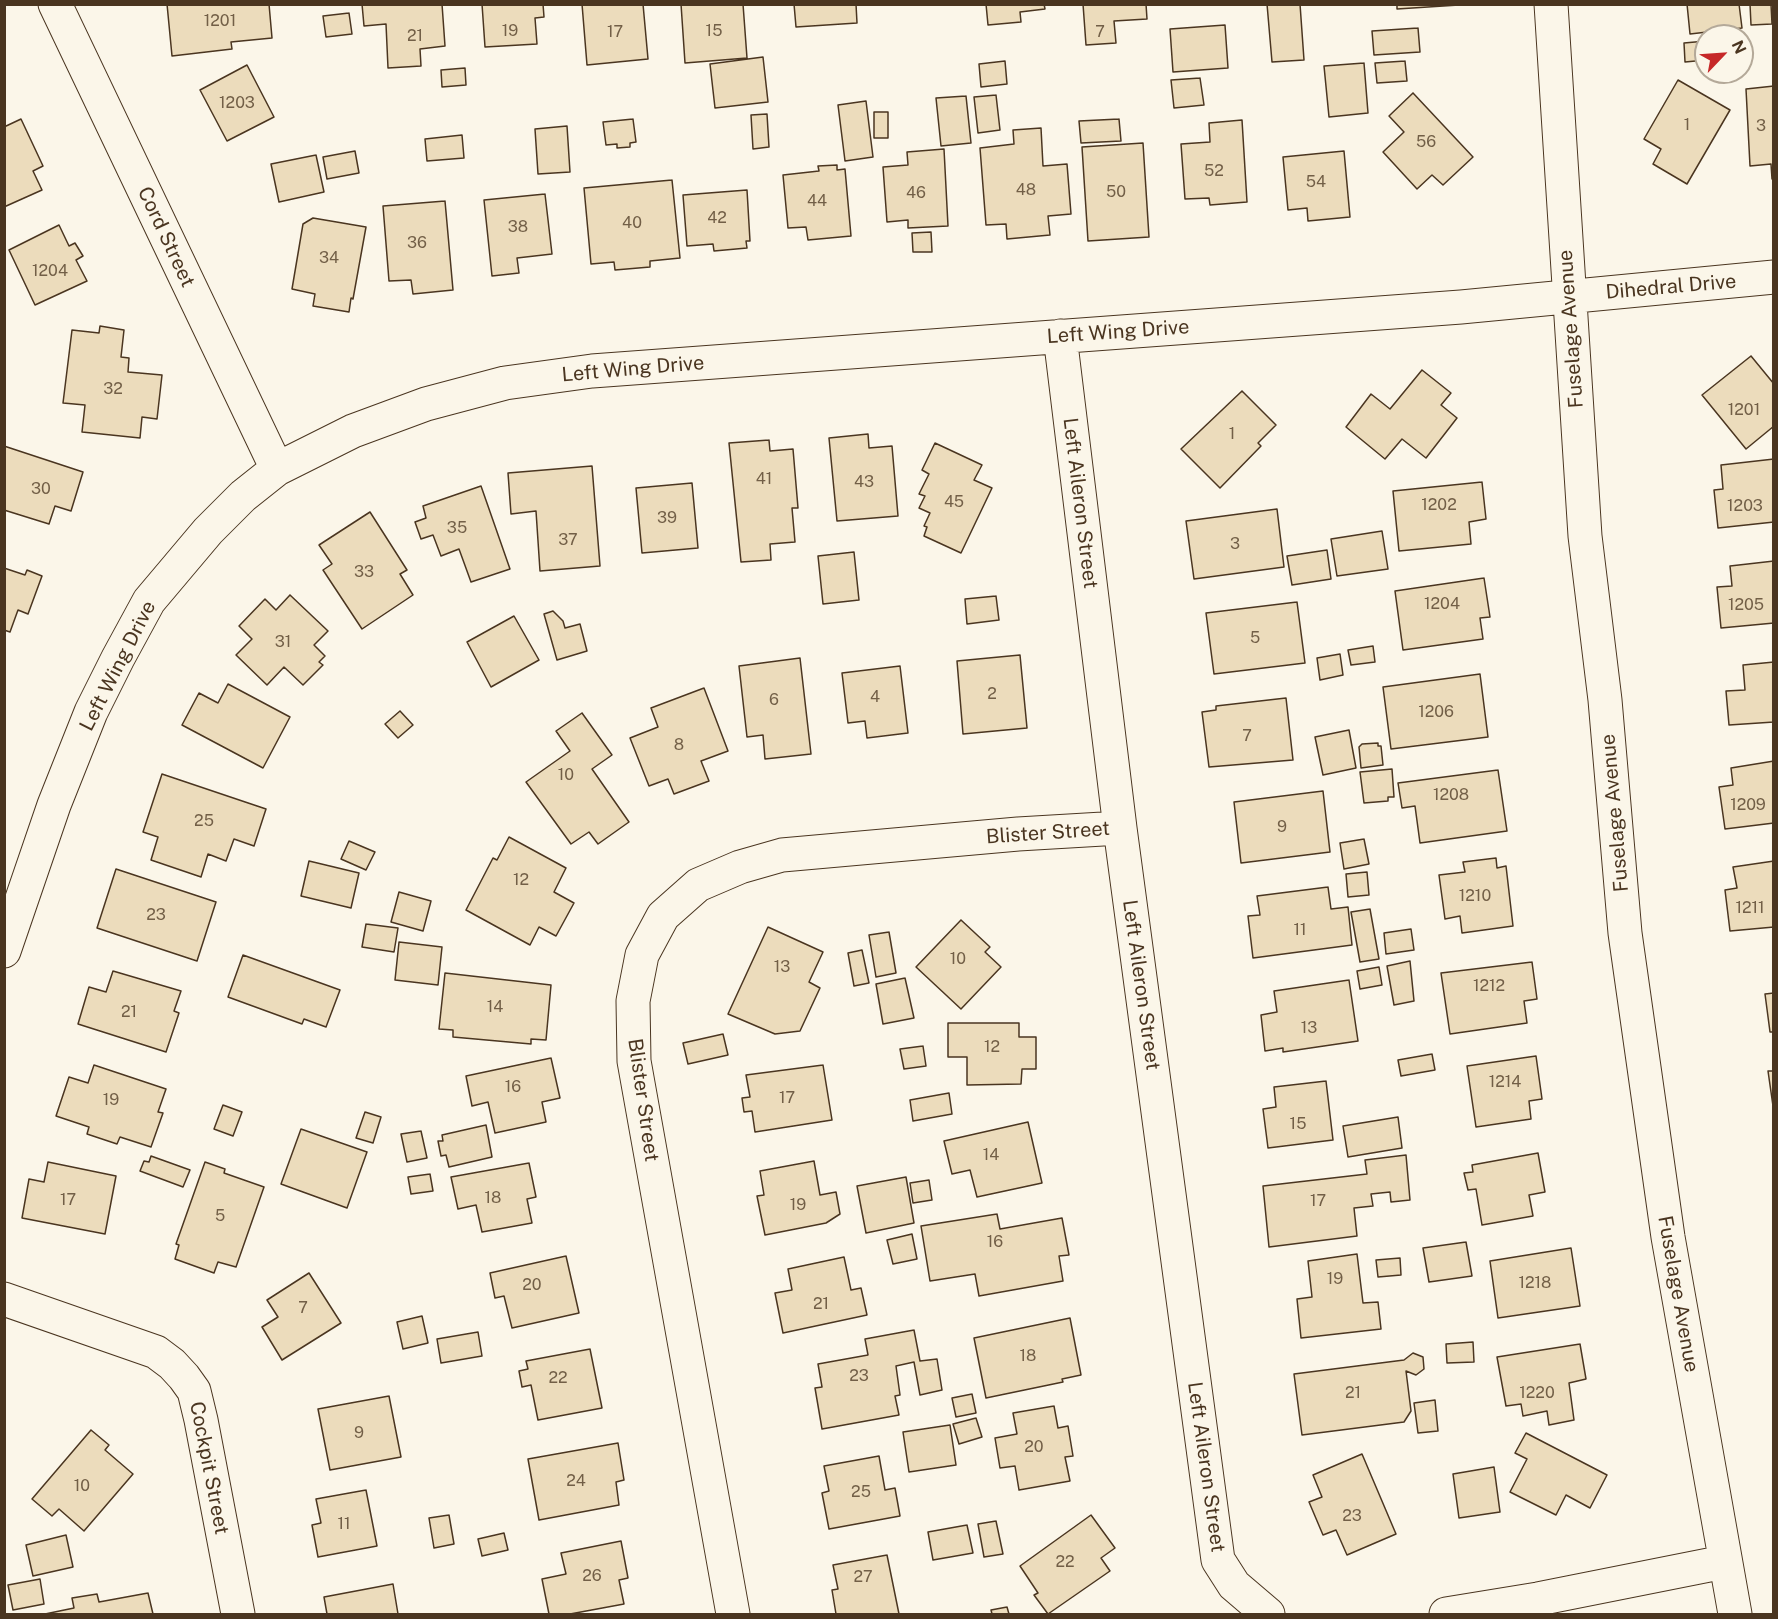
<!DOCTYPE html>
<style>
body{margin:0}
#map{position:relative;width:1778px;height:1619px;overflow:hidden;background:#fbf6e9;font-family:"Public Sans",sans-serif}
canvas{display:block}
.frame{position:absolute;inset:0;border:6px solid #4a3520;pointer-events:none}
.north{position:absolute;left:1694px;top:24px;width:60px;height:60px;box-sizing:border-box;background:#fbf6e9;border:2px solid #b4a999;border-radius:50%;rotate:65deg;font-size:16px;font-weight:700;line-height:24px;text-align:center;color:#4a3520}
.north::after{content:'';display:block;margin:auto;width:21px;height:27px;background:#c62828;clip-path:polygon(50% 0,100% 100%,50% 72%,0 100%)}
</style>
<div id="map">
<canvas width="1778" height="1619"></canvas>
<div class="frame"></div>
<div class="north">N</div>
</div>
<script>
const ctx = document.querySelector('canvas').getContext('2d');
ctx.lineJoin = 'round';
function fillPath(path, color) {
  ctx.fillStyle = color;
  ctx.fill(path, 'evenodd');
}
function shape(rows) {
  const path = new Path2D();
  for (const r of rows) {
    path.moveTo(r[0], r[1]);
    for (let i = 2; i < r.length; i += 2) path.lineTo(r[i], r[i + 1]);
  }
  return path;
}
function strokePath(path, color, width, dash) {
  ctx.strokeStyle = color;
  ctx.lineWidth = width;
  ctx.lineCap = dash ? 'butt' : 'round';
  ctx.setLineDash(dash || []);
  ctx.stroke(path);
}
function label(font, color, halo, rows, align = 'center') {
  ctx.font = font + ' "Public Sans",sans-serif';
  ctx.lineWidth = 4.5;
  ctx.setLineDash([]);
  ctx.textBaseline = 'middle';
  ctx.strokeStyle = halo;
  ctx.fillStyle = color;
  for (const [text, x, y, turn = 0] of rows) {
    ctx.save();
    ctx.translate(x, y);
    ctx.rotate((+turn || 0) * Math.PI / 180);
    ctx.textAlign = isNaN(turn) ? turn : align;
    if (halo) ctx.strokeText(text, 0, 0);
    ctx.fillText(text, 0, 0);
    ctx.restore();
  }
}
const building = shape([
 [167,4,269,4,272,38,231,42,232,49,172,56,167,4],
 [362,4,442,4,445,46,420,49,421,66,388,68,386,24,364,26,362,4],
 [482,4,543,4,544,17,535,18,537,44,485,47,482,4],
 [582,4,643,4,648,59,587,65,582,4],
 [681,4,743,4,747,58,685,63,681,4],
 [794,4,856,4,857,23,796,27,794,4],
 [986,4,1044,4,1045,9,1020,12,1021,22,988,25,986,4],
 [1083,4,1146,4,1147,19,1114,21,1116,43,1086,45,1083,4],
 [1267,4,1300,4,1304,60,1272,62,1267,4],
 [1397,4,1459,4,1459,5,1397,9,1397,4],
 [1687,4,1739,4,1742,28,1690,34,1687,4],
 [1750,4,1771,4,1772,24,1751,25,1750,4],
 [349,13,352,34,326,37,323,16,349,13],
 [1225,25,1228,68,1173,72,1170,29,1225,25],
 [1418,28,1420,52,1374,55,1372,31,1418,28],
 [1706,41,1706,60,1685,62,1684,43,1706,41],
 [763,57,768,102,715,108,710,64,763,57],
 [1005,61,1007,84,981,87,979,64,1005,61],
 [1405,61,1407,81,1377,83,1375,63,1405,61],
 [1364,63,1368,113,1329,117,1324,66,1364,63],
 [247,65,274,117,227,141,200,90,247,65],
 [465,68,466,85,442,87,441,70,465,68],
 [1200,78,1204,105,1174,108,1171,80,1200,78],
 [1678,80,1730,110,1687,184,1653,164,1661,149,1644,139,1678,80],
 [1774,86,1774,179,1772,179,1771,164,1750,166,1746,89,1774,86],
 [1413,93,1473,157,1443,185,1432,175,1417,189,1383,152,1404,132,1389,116,1413,93],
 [996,95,1000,130,978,133,974,97,996,95],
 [966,96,971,143,941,146,936,98,966,96],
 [866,101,873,157,845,161,838,105,866,101],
 [874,112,888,112,888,138,874,138,874,112],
 [767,114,769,147,753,149,751,115,767,114],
 [21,119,43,166,33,171,42,190,4,207,4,127,21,119],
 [633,119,636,142,630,143,630,147,617,148,617,144,606,145,603,122,633,119],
 [1119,119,1121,141,1081,143,1079,121,1119,119],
 [1242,120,1247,202,1210,205,1209,198,1185,199,1181,144,1210,142,1209,123,1242,120],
 [567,126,570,172,538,174,535,129,567,126],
 [1041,128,1043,166,1067,164,1071,214,1048,216,1050,235,1007,239,1006,224,986,225,980,148,1014,144,1013,130,1041,128],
 [462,135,464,158,427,161,425,139,462,135],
 [1143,143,1149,237,1088,241,1082,147,1143,143],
 [944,149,948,226,908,228,908,220,887,222,883,167,908,165,907,152,944,149],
 [355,151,359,173,327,179,323,157,355,151],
 [1344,151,1350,217,1308,221,1307,208,1288,210,1283,157,1344,151],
 [316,155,324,192,279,202,271,164,316,155],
 [837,165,837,170,845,169,851,236,808,240,806,227,788,228,783,175,819,171,818,166,837,165],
 [672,180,680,258,650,261,650,267,615,270,614,262,591,264,584,188,672,180],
 [747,190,750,241,746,241,747,248,714,251,713,244,687,246,683,195,747,190],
 [545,194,552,254,517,258,519,273,492,276,484,200,545,194],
 [445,201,453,290,413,294,411,280,389,281,383,206,445,201],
 [313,218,366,227,353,299,351,298,349,312,313,306,315,294,292,289,303,224,313,218],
 [59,225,69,246,75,243,83,256,76,260,87,281,35,305,9,250,59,225],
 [931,232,932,252,913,252,912,233,931,232],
 [100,326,124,330,121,357,129,358,128,372,162,375,157,419,142,417,140,438,82,432,85,405,63,403,72,330,99,333,100,326],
 [1751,356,1774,384,1774,426,1746,449,1702,395,1751,356],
 [1422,370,1451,393,1441,405,1457,418,1426,458,1402,439,1385,459,1346,427,1371,394,1390,409,1422,370],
 [1242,391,1276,425,1258,443,1261,446,1220,488,1181,449,1242,391],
 [868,434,869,448,892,446,898,516,837,521,829,438,868,434],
 [769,440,770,451,793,449,798,508,792,508,795,542,770,544,771,560,741,562,729,443,769,440],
 [935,443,982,465,974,480,992,488,961,553,924,536,927,527,924,526,930,513,919,508,925,496,919,494,929,474,922,470,935,443],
 [4,446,83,472,71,511,55,506,49,524,4,510,4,446],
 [1774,459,1774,522,1718,528,1714,490,1723,489,1721,465,1774,459],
 [592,466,600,566,540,571,536,511,511,514,508,473,592,466],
 [1482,482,1486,519,1469,522,1471,544,1399,551,1393,491,1482,482],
 [692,483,698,548,642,553,636,488,692,483],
 [481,486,510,569,471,582,459,549,441,556,433,535,421,539,415,522,426,518,423,506,481,486],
 [1277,509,1284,567,1194,579,1186,521,1277,509],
 [370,512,407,570,400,574,413,595,362,629,323,570,332,564,319,545,370,512],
 [1382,531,1388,569,1337,576,1331,539,1382,531],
 [1327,550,1331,579,1292,585,1287,556,1327,550],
 [854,552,859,600,823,604,818,556,854,552],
 [1774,561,1774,623,1721,628,1717,587,1732,586,1730,566,1774,561],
 [4,568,25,575,27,570,42,576,28,614,18,610,10,632,4,630,4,568],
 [1484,578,1490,617,1480,618,1483,639,1403,650,1395,591,1484,578],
 [290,595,328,631,314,645,325,656,319,662,323,665,303,685,284,667,267,685,236,655,252,639,239,626,265,599,276,610,290,595],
 [996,596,999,620,967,624,965,599,996,596],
 [1297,602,1305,663,1214,674,1206,613,1297,602],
 [553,611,563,621,565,628,580,624,587,651,557,660,544,614,553,611],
 [514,616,539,660,491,687,467,642,514,616],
 [1373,646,1375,662,1351,665,1348,650,1373,646],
 [1340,654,1343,675,1320,680,1317,658,1340,654],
 [1020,655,1027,728,963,734,957,661,1020,655],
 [800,658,811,754,765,759,763,735,747,737,739,666,800,658],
 [1774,662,1774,722,1729,725,1726,691,1745,690,1743,665,1774,662],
 [900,666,908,733,867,738,865,721,848,723,842,673,900,666],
 [1480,674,1488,737,1391,749,1383,687,1480,674],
 [228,684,290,717,263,768,182,725,199,693,218,703,228,684],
 [704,688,728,751,701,761,709,781,674,794,668,779,649,786,630,738,658,727,651,708,704,688],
 [1286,698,1293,760,1209,767,1202,712,1216,710,1216,706,1286,698],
 [400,711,413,725,398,738,385,724,400,711],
 [582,713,612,755,592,769,629,822,598,844,589,832,571,844,526,782,570,751,556,731,582,713],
 [1349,730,1356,768,1323,775,1315,737,1349,730],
 [1378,743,1378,746,1381,746,1383,765,1361,768,1359,747,1362,744,1378,743],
 [1774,761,1774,823,1725,829,1719,787,1733,785,1731,768,1774,761],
 [1392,769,1394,797,1388,797,1388,801,1364,803,1360,772,1392,769],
 [1498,770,1507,831,1420,843,1415,806,1402,808,1398,783,1498,770],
 [162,774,266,809,254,846,234,839,226,861,208,854,201,877,151,860,158,837,143,832,162,774],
 [1323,791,1330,852,1241,863,1234,802,1323,791],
 [509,837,566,868,554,892,574,903,556,936,539,927,530,945,466,910,493,858,497,860,509,837],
 [1364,839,1369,864,1344,869,1340,843,1364,839],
 [349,841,375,852,366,870,341,859,349,841],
 [1496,858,1497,868,1506,866,1513,926,1462,933,1460,916,1445,919,1439,875,1465,872,1463,862,1496,858],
 [309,861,359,873,351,908,301,896,309,861],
 [1774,861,1774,927,1730,931,1725,890,1737,888,1733,867,1774,861],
 [116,869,216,902,197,961,97,928,116,869],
 [1367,872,1369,895,1348,897,1346,874,1367,872],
 [1328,887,1331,909,1348,907,1352,945,1253,958,1248,916,1260,915,1257,896,1328,887],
 [399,892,431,901,423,931,391,922,399,892],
 [1370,909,1379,959,1360,962,1351,912,1370,909],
 [961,920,990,947,985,952,1001,967,961,1009,916,967,961,920],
 [366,924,398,928,394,952,362,947,366,924],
 [768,927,823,952,809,982,820,988,800,1031,775,1034,728,1014,768,927],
 [1411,929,1414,950,1386,954,1384,933,1411,929],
 [889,932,896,973,876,977,869,935,889,932],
 [399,942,442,947,438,985,395,980,399,942],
 [862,950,869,983,854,986,848,953,862,950],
 [243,955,340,990,326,1027,304,1019,302,1024,228,997,243,955],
 [1410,961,1414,1001,1394,1005,1387,966,1410,961],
 [1532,962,1537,999,1524,1001,1527,1023,1450,1034,1441,973,1532,962],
 [1379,967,1382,985,1360,989,1357,971,1379,967],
 [113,971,181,991,174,1011,179,1013,166,1052,78,1024,89,987,106,992,113,971],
 [445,973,551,985,546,1040,531,1039,531,1044,453,1037,453,1030,439,1029,445,973],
 [905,978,914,1018,883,1024,876,984,905,978],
 [1349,980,1358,1041,1283,1052,1283,1048,1265,1051,1261,1015,1277,1012,1274,991,1349,980],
 [1774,993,1774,1032,1770,1032,1765,994,1774,993],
 [948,1023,1019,1023,1019,1037,1036,1037,1036,1069,1022,1069,1021,1084,967,1085,967,1057,948,1057,948,1023],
 [723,1034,728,1055,688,1064,683,1043,723,1034],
 [923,1046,926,1066,904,1069,900,1049,923,1046],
 [1432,1054,1435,1070,1401,1076,1398,1060,1432,1054],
 [1536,1056,1542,1099,1529,1101,1531,1119,1476,1127,1467,1066,1536,1056],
 [551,1058,560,1098,542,1102,546,1122,495,1133,488,1102,472,1106,466,1076,551,1058],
 [94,1065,166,1089,158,1112,163,1113,151,1147,120,1137,117,1144,87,1134,89,1127,56,1116,69,1077,88,1083,94,1065],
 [823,1065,832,1120,755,1132,752,1111,744,1112,742,1098,750,1097,746,1075,823,1065],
 [1768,1071,1774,1071,1774,1113,1768,1071],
 [1326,1081,1333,1140,1268,1148,1263,1109,1276,1107,1274,1087,1326,1081],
 [949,1093,952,1114,913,1121,910,1100,949,1093],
 [223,1105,242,1112,233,1136,214,1129,223,1105],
 [365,1112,381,1117,373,1143,356,1138,365,1112],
 [1398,1117,1402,1148,1348,1157,1343,1126,1398,1117],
 [1028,1122,1042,1183,977,1197,970,1170,952,1174,944,1141,1028,1122],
 [486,1125,492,1157,449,1167,446,1155,441,1156,438,1141,443,1141,442,1135,486,1125],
 [301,1129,367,1152,347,1208,281,1184,301,1129],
 [421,1131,427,1158,407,1162,401,1134,421,1131],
 [1538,1153,1545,1192,1529,1195,1533,1216,1482,1225,1476,1189,1468,1190,1464,1173,1473,1172,1472,1165,1538,1153],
 [1406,1155,1410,1200,1391,1202,1390,1192,1371,1194,1373,1206,1354,1208,1357,1236,1269,1247,1263,1186,1367,1174,1365,1160,1406,1155],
 [151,1156,190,1170,183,1187,140,1171,144,1161,149,1162,151,1156],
 [814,1161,820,1195,836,1192,840,1214,826,1223,765,1235,757,1196,764,1195,760,1171,814,1161],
 [48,1162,116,1176,105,1234,22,1218,29,1179,44,1182,48,1162],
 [205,1162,225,1169,224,1173,264,1187,236,1267,218,1262,214,1273,175,1259,179,1245,176,1244,205,1162],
 [529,1163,536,1197,527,1199,532,1223,482,1232,476,1205,458,1209,451,1177,529,1163],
 [430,1174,433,1191,411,1194,408,1177,430,1174],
 [906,1177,914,1223,866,1233,857,1186,906,1177],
 [929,1180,932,1200,913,1203,910,1183,929,1180],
 [997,1214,1000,1229,1062,1218,1069,1255,1059,1256,1063,1281,979,1296,975,1274,930,1281,921,1226,997,1214],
 [912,1234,917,1259,893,1264,887,1240,912,1234],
 [1466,1242,1472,1276,1429,1282,1423,1248,1466,1242],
 [1571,1248,1580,1306,1498,1318,1490,1261,1571,1248],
 [1357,1254,1363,1303,1378,1302,1381,1329,1301,1338,1297,1299,1312,1297,1308,1261,1357,1254],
 [566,1256,579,1313,512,1328,504,1296,495,1298,490,1273,566,1256],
 [844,1257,851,1290,861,1288,867,1315,783,1333,775,1293,792,1290,788,1269,844,1257],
 [1400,1258,1401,1275,1378,1277,1376,1260,1400,1258],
 [309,1273,341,1323,282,1360,262,1327,278,1317,267,1300,309,1273],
 [422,1316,428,1343,403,1349,397,1322,422,1316],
 [1070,1318,1081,1375,1062,1379,1063,1382,986,1398,974,1338,1070,1318],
 [914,1330,920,1361,937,1359,942,1390,920,1395,914,1362,896,1366,900,1395,895,1396,899,1415,822,1429,815,1388,822,1387,818,1364,868,1355,865,1339,914,1330],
 [478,1332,482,1356,441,1363,437,1339,478,1332],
 [1473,1342,1474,1362,1447,1363,1446,1344,1473,1342],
 [1580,1344,1586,1379,1569,1383,1574,1420,1549,1425,1547,1411,1523,1416,1521,1404,1506,1406,1497,1357,1580,1344],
 [590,1349,602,1408,538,1420,531,1385,522,1387,519,1371,528,1369,526,1361,590,1349],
 [1413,1353,1423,1357,1424,1369,1416,1375,1406,1371,1411,1411,1404,1422,1302,1435,1294,1374,1404,1360,1413,1353],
 [972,1394,976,1413,956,1417,952,1398,972,1394],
 [389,1396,401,1457,330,1470,318,1409,389,1396],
 [1435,1400,1438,1431,1418,1433,1414,1403,1435,1400],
 [1054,1406,1058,1428,1068,1426,1073,1456,1065,1457,1070,1481,1019,1490,1015,1466,1000,1468,995,1438,1017,1434,1013,1413,1054,1406],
 [976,1418,982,1437,959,1444,953,1424,976,1418],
 [950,1425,956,1465,909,1472,903,1432,950,1425],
 [91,1430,109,1445,105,1450,133,1474,84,1531,59,1509,52,1516,32,1499,91,1430],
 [1526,1433,1607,1475,1590,1508,1566,1495,1556,1515,1510,1492,1527,1459,1515,1453,1526,1433],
 [618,1443,624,1480,616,1482,619,1505,539,1520,528,1459,618,1443],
 [1362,1454,1396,1534,1347,1555,1336,1530,1323,1535,1309,1502,1322,1497,1313,1475,1362,1454],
 [879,1456,885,1490,895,1488,900,1516,829,1529,822,1493,829,1491,824,1466,879,1456],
 [1494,1467,1500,1512,1459,1518,1453,1474,1494,1467],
 [366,1490,377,1546,318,1557,312,1525,321,1523,316,1499,366,1490],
 [449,1515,454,1544,434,1548,429,1518,449,1515],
 [1091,1515,1115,1548,1101,1558,1110,1571,1048,1614,1034,1595,1038,1593,1020,1566,1091,1515],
 [996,1521,1003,1554,984,1557,978,1524,996,1521],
 [967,1525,973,1553,933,1560,928,1532,967,1525],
 [504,1533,508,1550,482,1556,478,1539,504,1533],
 [66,1535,73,1567,33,1576,26,1545,66,1535],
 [621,1541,628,1578,619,1580,624,1604,570,1614,549,1614,542,1579,566,1574,561,1553,621,1541],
 [887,1555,899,1614,836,1614,832,1590,838,1589,833,1565,887,1555],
 [40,1579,44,1604,13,1610,8,1585,40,1579],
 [393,1584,398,1614,327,1614,324,1597,393,1584],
 [148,1593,153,1614,45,1614,74,1608,72,1598,97,1594,99,1602,148,1593],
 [1007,1607,1009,1614,992,1614,991,1610,1007,1607]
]);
fillPath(building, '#ecdcbc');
strokePath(building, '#4a3520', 1.5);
const minor = shape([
 [55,4,277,469],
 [1551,4,1585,536,1605,700,1625,933,1668,1237,1735,1614],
 [1060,336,1120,828,1218,1560,1234,1585,1268,1614],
 [4,951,54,805,91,712,118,658,149,601,208,531,243,496,277,469,353,431,426,404,505,383,592,371,1461,307,1774,277],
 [4,1299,156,1352,172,1364,184,1377,194,1391,201,1420,238,1614],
 [733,1614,634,1061,633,1001,642,955,663,916,698,885,740,867,782,855,1018,834,1120,828],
 [1446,1614,1538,1599,1724,1562]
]);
strokePath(minor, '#4a3520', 35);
strokePath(minor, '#fbf6e9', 33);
label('16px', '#725f47', null, [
 ["1201",220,21],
 ["19",510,31],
 ["15",714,31],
 ["17",615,32],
 ["7",1100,32],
 ["21",415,36],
 ["1203",237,103],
 ["1",1687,125],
 ["3",1761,126],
 ["56",1426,142],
 ["52",1214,171],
 ["54",1316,182],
 ["48",1026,190],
 ["50",1116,192],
 ["46",916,193],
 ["44",817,201],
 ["42",717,218],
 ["40",632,223],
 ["38",518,227],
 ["36",417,243],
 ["34",329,258],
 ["1204",50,271],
 ["32",113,389],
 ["1201",1744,410],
 ["1",1232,434],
 ["41",764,479],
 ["43",864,482],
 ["30",41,489],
 ["45",954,502],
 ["1202",1439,505],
 ["1203",1745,506],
 ["39",667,518],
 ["35",457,528],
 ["37",568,540],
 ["3",1235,544],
 ["33",364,572],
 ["1204",1442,604],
 ["1205",1746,605],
 ["5",1255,638],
 ["31",283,642],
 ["2",992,694],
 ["4",875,697],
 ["6",774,700],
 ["1206",1436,712],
 ["7",1247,736],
 ["8",679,745],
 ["10",566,775],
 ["1208",1451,795],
 ["1209",1748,805],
 ["25",204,821],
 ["9",1282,827],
 ["12",521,880],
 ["1210",1475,896],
 ["1211",1750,908],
 ["23",156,915],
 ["11",1300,930],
 ["10",958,959],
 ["13",782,967],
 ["1212",1489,986],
 ["14",495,1007],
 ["21",129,1012],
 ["13",1309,1028],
 ["12",992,1047],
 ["1214",1505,1082],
 ["16",513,1087],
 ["17",787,1098],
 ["19",111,1100],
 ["15",1298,1124],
 ["14",991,1155],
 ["18",493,1198],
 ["17",68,1200],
 ["17",1318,1201],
 ["19",798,1205],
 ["5",220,1216],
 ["16",995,1242],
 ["19",1335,1279],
 ["1218",1535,1283],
 ["20",532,1285],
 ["21",821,1304],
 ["7",303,1308],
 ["18",1028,1356],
 ["23",859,1376],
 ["22",558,1378],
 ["21",1353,1393],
 ["1220",1537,1393],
 ["9",359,1433],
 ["20",1034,1447],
 ["24",576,1481],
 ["10",82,1486],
 ["25",861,1492],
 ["23",1352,1516],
 ["11",344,1524],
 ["22",1065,1562],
 ["26",592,1576],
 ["27",863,1577]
]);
label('20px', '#4a3520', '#fbf6e9', [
 ["Cord Street",166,237,65],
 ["Dihedral Drive",1671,287,-5],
 ["Fuselage Avenue",1571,329,-94],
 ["Left Wing Drive",1118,332,-4],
 ["Left Wing Drive",633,369,-5],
 ["Left Aileron Street",1080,503,83],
 ["Left Wing Drive",118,666,-63],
 ["Fuselage Avenue",1615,813,-95],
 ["Blister Street",1048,833,-4],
 ["Left Aileron Street",1141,985,82],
 ["Blister Street",643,1100,82],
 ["Fuselage Avenue",1678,1294,80],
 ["Left Aileron Street",1206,1467,82],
 ["Cockpit Street",209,1468,79]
]);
</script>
